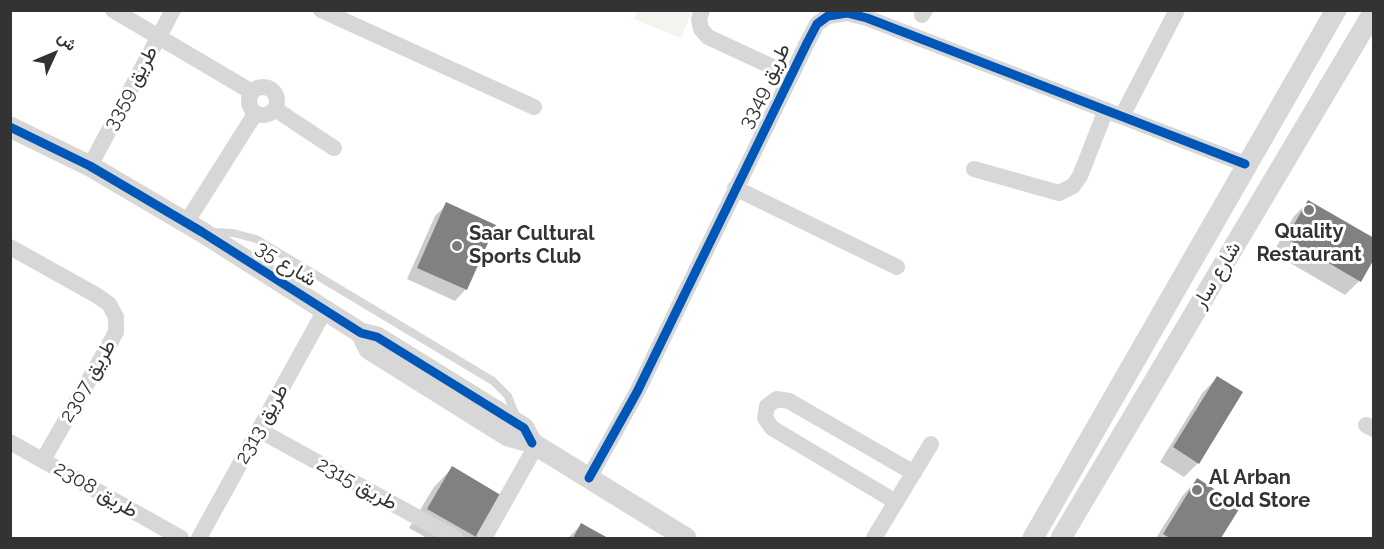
<!DOCTYPE html>
<meta charset="utf-8">
<style>
body{margin:0}
#map{position:relative;width:1384px;height:549px;overflow:hidden;background:#fff;font-family:Raleway,Vazirmatn,sans-serif}
canvas{display:block}
.frame{position:absolute;inset:0;border:12px solid #333;pointer-events:none}
.north{position:absolute;left:24px;top:24px;width:60px;height:60px;-webkit-text-stroke:4px #fff;paint-order:stroke;rotate:46deg;font-size:16px;font-weight:700;line-height:24px;text-align:center;color:#333}
.north::after{content:'';display:block;margin:auto;width:21px;height:27px;background:#333;clip-path:polygon(50% 0,100% 100%,50% 72%,0 100%)}
</style>
<div id="map">
<canvas width="1384" height="549"></canvas>
<div class="frame"></div>
<div class="north">ش</div>
</div>
<script>
const ctx = document.querySelector('canvas').getContext('2d');
ctx.lineJoin = 'round';
function fillPath(path, color) {
  ctx.fillStyle = color;
  ctx.fill(path, 'evenodd');
}
function shape(rows) {
  const path = new Path2D();
  for (const r of rows) {
    if (r.length === 3) {
      path.moveTo(r[0] + r[2], r[1]);
      path.arc(r[0], r[1], r[2], 0, 2 * Math.PI);
      continue;
    }
    path.moveTo(r[0], r[1]);
    for (let i = 2; i < r.length; i += 2) path.lineTo(r[i], r[i + 1]);
  }
  return path;
}
function strokePath(path, color, width, dash) {
  ctx.strokeStyle = color;
  ctx.lineWidth = width;
  ctx.lineCap = dash ? 'butt' : 'round';
  ctx.setLineDash(dash || []);
  ctx.stroke(path);
}
function label(font, color, halo, rows, align = 'center') {
  ctx.font = font + ' Raleway,Vazirmatn,sans-serif';
  ctx.lineWidth = 6;
  ctx.setLineDash([]);
  ctx.textBaseline = 'middle';
  ctx.strokeStyle = halo;
  ctx.fillStyle = color;
  for (const [text, x, y, turn = 0] of rows) {
    ctx.save();
    ctx.translate(x, y);
    ctx.rotate((+turn || 0) * Math.PI / 180);
    ctx.textAlign = isNaN(turn) ? turn : align;
    if (halo) ctx.strokeText(text, 0, 0);
    ctx.fillText(text, 0, 0);
    ctx.restore();
  }
}
fillPath(shape([
 [637,11,637,10,692,11,681,38,634,19]
]), '#f1f5ed');
fillPath(shape([
 [1308,202,1359,281,1345,295,1273,253,1294,216],
 [447,204,466,289,455,301,407,279,435,216],
 [1217,378,1198,463,1184,477,1160,462,1203,392],
 [452,468,478,538,427,538,409,528,434,487],
 [1197,480,1239,507,1220,538,1156,538,1183,495],
 [581,525,605,538,568,538]
]), '#0003');
fillPath(shape([
 [1308,200,1374,238,1374,259,1361,282,1286,238],
 [446,202,496,225,467,290,417,268],
 [1217,376,1243,392,1199,464,1173,447],
 [452,466,504,497,478,538,427,509],
 [1197,478,1241,506,1221,538,1170,538,1163,534],
 [581,523,608,538,573,538]
]), '#818181');
strokePath(shape([
 [212,232,233,233,256,239,493,381,508,396,516,417]
]), '#d7d7d7', 8);
strokePath(shape([
 [113,10,252,92],
 [321,10,534,107],
 [702,10,699,19,701,29,708,37,790,75],
 [922,15,925,10],
 [263,101,14],
 [275,109,334,148],
 [1122,116,1177,10],
 [90,166,173,10],
 [974,169,1059,193,1073,186,1080,176,1106,110],
 [735,188,897,267],
 [186,223,255,114],
 [10,247,96,295,109,304,116,317,116,332,109,345,43,460],
 [1366,425,1374,429],
 [259,430,455,538],
 [10,442,181,538],
 [589,478,637,392,807,43,817,24,828,16,847,13,867,18,1245,164],
 [896,502,772,428,765,418,767,406,777,399,789,401,914,473],
 [199,538,325,310],
 [484,538,536,446],
 [874,538,931,444]
]), '#d7d7d7', 16);
strokePath(shape([
 [10,127,90,166,202,232,361,333,377,337,524,428,532,443],
 [361,333,369,349,377,354,508,436,532,443,686,538],
 [1033,538,1336,10],
 [1061,538,1374,11]
]), '#d7d7d7', 21);
strokePath(shape([
 [10,127,90,166,202,232,361,333,377,337,524,428,532,443],
 [589,478,637,392,807,43,817,24,828,16,847,13,867,18,1245,164]
]), '#0057b8', 9);
for (const [x, y, r, color] of [
 [1309,210,6,"#7a7a7a"],
 [457,246,6,"#7a7a7a"],
 [1197,490,6,"#7a7a7a"]
]) {
  const dot = new Path2D();
  dot.arc(x, y, r, 0, 2 * Math.PI);
  ctx.fillStyle = color;
  ctx.fill(dot);
  strokePath(dot, '#fff', 2);
}
label('20px', '#333', '#fff', [
 ["طريق 3349",765,86,-64],
 ["طريق 3359",131,88,-62],
 ["شارع 35",286,264,32],
 ["شارع سار",1217,275,-59],
 ["طريق 2307",88,381,-60],
 ["طريق 2313",262,424,-61],
 ["طريق 2315",357,484,29],
 ["طريق 2308",96,490,30]
]);
label('bold 20px', '#333', '#fff', [
 ["Quality",1309,232,"center"],
 ["Restaurant",1309,255,"center"],
 ["Saar Cultural",469,234],
 ["Sports Club",469,257],
 ["Al Arban",1209,478],
 ["Cold Store",1209,501]
], 'left');
</script>
